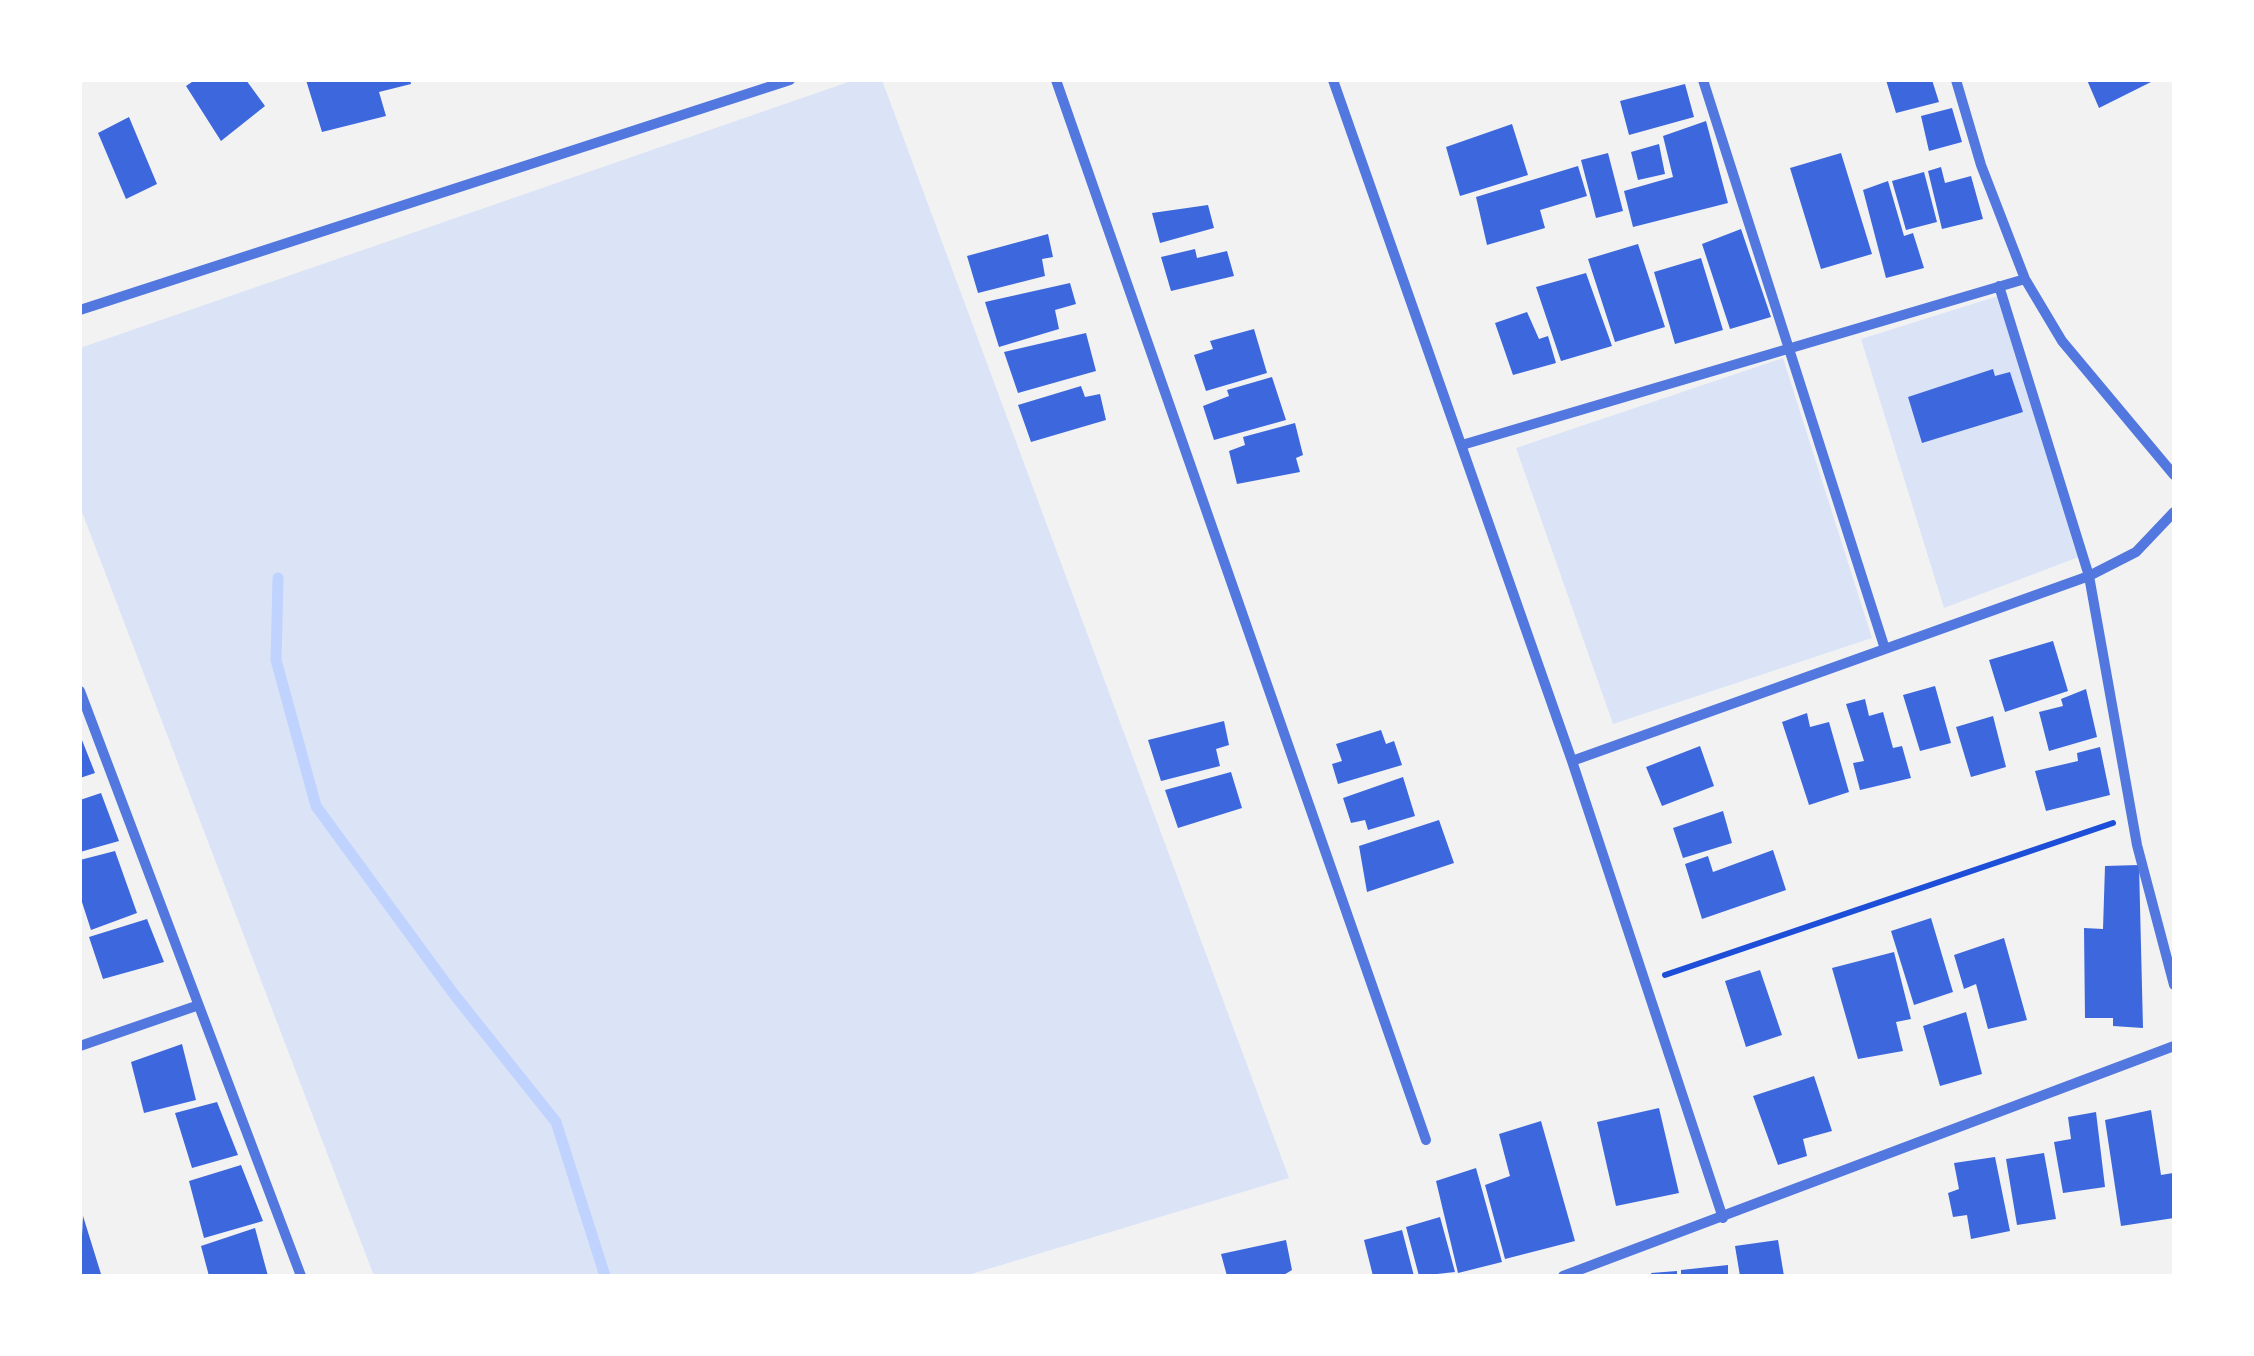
<!DOCTYPE html>
<style>
body{margin:0}
#map{position:relative;width:2254px;height:1356px;overflow:hidden;background:#f2f2f2;font-family:"Public Sans",sans-serif}
canvas{display:block}
.frame{position:absolute;inset:0;border:82px solid #fff;pointer-events:none}
</style>
<div id="map">
<canvas width="2254" height="1356"></canvas>
<div class="frame"></div>
</div>
<script>
const ctx = document.querySelector('canvas').getContext('2d');
ctx.lineJoin = 'round';
function fillPath(path, color) {
  ctx.fillStyle = color;
  ctx.fill(path, 'evenodd');
}
function shape(rows) {
  const path = new Path2D();
  for (const r of rows) {
    path.moveTo(r[0], r[1]);
    for (let i = 2; i < r.length; i += 2) path.lineTo(r[i], r[i + 1]);
  }
  return path;
}
function strokePath(path, color, width, dash) {
  ctx.strokeStyle = color;
  ctx.lineWidth = width;
  ctx.lineCap = dash ? 'butt' : 'round';
  ctx.setLineDash(dash || []);
  ctx.stroke(path);
}
fillPath(shape([
 [854,80,882,80,1289,1178,965,1276,374,1276,80,507,80,348],
 [1998,296,2079,557,1944,608,1861,339],
 [1783,358,1872,638,1613,724,1516,448]
]), '#dbe4f7');
strokePath(shape([
 [278,578,276,660,316,806,453,993,556,1122,605,1276]
]), '#bfd3fe', 11);
fillPath(shape([
 [195,80,246,80,265,106,221,141,186,86],
 [306,80,410,80,411,84,379,92,386,116,322,132],
 [1886,80,1932,80,1939,102,1896,113],
 [2087,80,2155,80,2099,108],
 [1685,84,1694,117,1629,135,1620,101],
 [1952,108,1962,142,1929,151,1921,116],
 [129,117,157,184,126,199,98,133],
 [1706,121,1728,203,1633,227,1624,191,1673,177,1663,136],
 [1512,124,1528,175,1460,196,1446,147],
 [1659,144,1665,174,1638,180,1631,152],
 [1608,153,1623,211,1596,218,1581,160],
 [1841,153,1872,254,1821,269,1790,168],
 [1578,166,1587,196,1540,210,1545,228,1487,245,1476,197],
 [1941,167,1945,183,1971,176,1983,219,1942,229,1928,171],
 [1924,172,1937,222,1906,230,1892,181],
 [1888,181,1904,236,1913,233,1924,268,1886,278,1863,190],
 [1208,205,1214,228,1160,243,1152,213],
 [1741,229,1771,317,1730,329,1702,244],
 [1048,234,1053,257,1042,259,1045,276,978,293,967,256],
 [1638,244,1665,327,1615,342,1588,259],
 [1195,249,1197,258,1227,251,1234,276,1171,291,1161,257],
 [1701,258,1723,330,1675,344,1654,272],
 [1586,273,1612,346,1561,361,1536,287],
 [1070,283,1076,304,1055,310,1059,329,999,347,985,302],
 [1527,312,1539,339,1548,336,1556,363,1513,375,1495,323],
 [1254,329,1267,373,1206,391,1194,355,1213,349,1210,341],
 [1086,333,1096,371,1018,393,1004,352],
 [1993,369,1995,376,2010,372,2023,412,1922,443,1908,397],
 [1272,377,1286,420,1214,440,1203,406,1229,396,1227,390],
 [1081,386,1085,397,1100,394,1106,420,1031,442,1018,405],
 [1295,423,1303,455,1296,458,1300,472,1237,484,1229,451,1245,445,1243,437],
 [2053,641,2068,691,2005,712,1989,660],
 [1935,686,1951,743,1920,751,1903,695],
 [2086,689,2097,737,2049,751,2039,712,2063,706,2061,699],
 [1865,699,1869,716,1883,712,1893,748,1902,746,1911,778,1860,790,1853,763,1864,761,1846,704],
 [1807,713,1810,727,1829,722,1849,792,1809,805,1782,722],
 [1993,716,2006,767,1971,777,1956,727],
 [1224,721,1229,745,1216,749,1220,766,1161,781,1148,740],
 [1381,730,1386,744,1394,741,1402,765,1338,784,1332,764,1342,761,1336,744],
 [80,735,95,773,80,778],
 [1700,746,1714,786,1662,806,1646,767],
 [2100,747,2110,795,2046,811,2035,771,2078,761,2077,753],
 [1231,772,1242,808,1178,828,1165,790],
 [1403,777,1415,816,1368,830,1365,820,1351,823,1343,798],
 [101,793,119,841,80,852,80,800],
 [1723,811,1732,843,1683,858,1673,828],
 [1439,820,1454,863,1367,892,1359,846],
 [1773,850,1786,890,1702,919,1685,864,1708,856,1713,872],
 [115,851,137,913,91,930,80,896,80,860],
 [2139,865,2143,1028,2113,1026,2113,1018,2085,1018,2084,928,2103,929,2105,866],
 [1931,918,1953,992,1914,1005,1891,931],
 [147,919,164,962,103,979,89,937],
 [2004,938,2027,1020,1988,1029,1976,984,1964,989,1954,955],
 [1894,952,1911,1019,1896,1022,1903,1051,1858,1059,1832,968],
 [1760,970,1782,1035,1746,1047,1725,981],
 [1966,1012,1982,1074,1940,1086,1923,1026],
 [182,1044,196,1100,144,1113,131,1062],
 [1814,1076,1832,1131,1803,1139,1807,1156,1778,1165,1753,1096],
 [217,1102,238,1155,192,1168,175,1113],
 [1659,1108,1679,1193,1616,1206,1597,1122],
 [2151,1110,2161,1175,2173,1173,2174,1218,2121,1226,2105,1120],
 [2096,1112,2105,1187,2063,1193,2054,1142,2071,1139,2068,1117],
 [1541,1121,1575,1241,1505,1259,1485,1185,1510,1176,1499,1134],
 [2044,1153,2056,1219,2017,1225,2006,1159],
 [1995,1157,2010,1231,1971,1239,1967,1215,1953,1217,1948,1193,1959,1189,1954,1163],
 [241,1165,263,1221,204,1238,189,1181],
 [1476,1168,1502,1262,1458,1273,1436,1181],
 [83,1216,101,1274,96,1276,80,1276],
 [1440,1217,1455,1272,1419,1276,1406,1227],
 [255,1228,268,1276,209,1276,201,1246],
 [1402,1230,1414,1276,1373,1276,1364,1240],
 [1286,1240,1292,1270,1282,1276,1227,1276,1221,1254],
 [1778,1240,1784,1276,1740,1276,1735,1246],
 [1728,1265,1728,1276,1681,1276,1681,1270],
 [1677,1271,1677,1276,1652,1276,1651,1273]
]), '#3d67dc');
strokePath(shape([
 [1665,975,2113,823]
]), '#1d4ed8', 6);
strokePath(shape([
 [1056,80,1426,1140],
 [1333,80,1572,761,1723,1218],
 [1703,80,1885,649],
 [1956,80,1981,165,2025,279,2062,341,2174,475],
 [1999,286,2089,576,2137,845,2174,985],
 [80,310,790,80],
 [1462,445,2025,279],
 [80,691,301,1276],
 [1572,761,2089,576,2136,552,2174,512],
 [80,1046,196,1006],
 [1563,1276,2174,1046]
]), '#5277de', 10);
</script>
